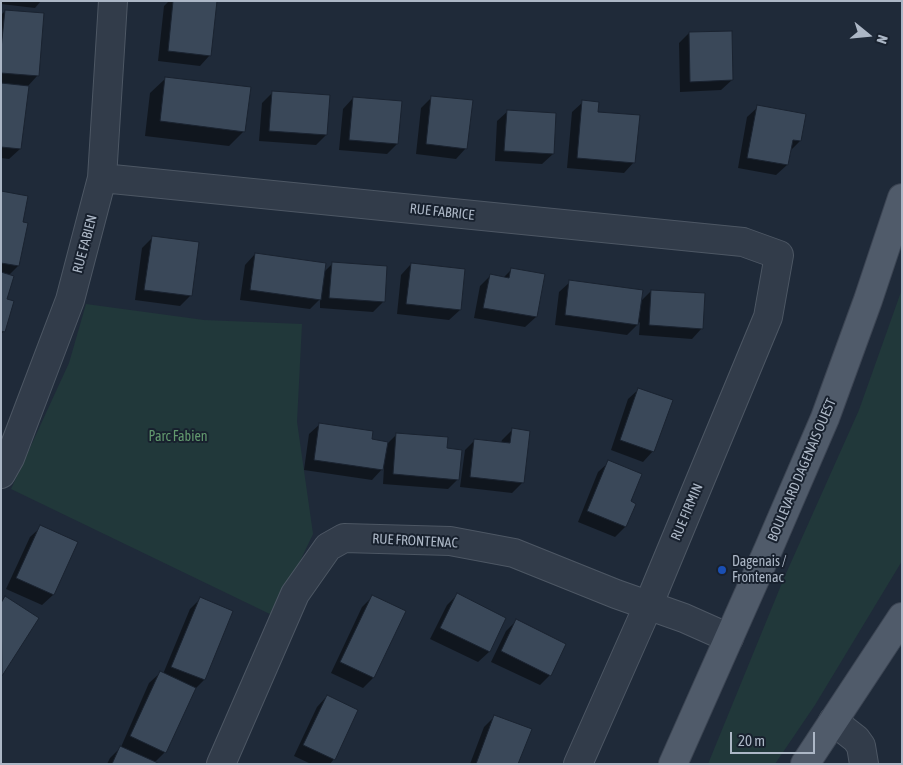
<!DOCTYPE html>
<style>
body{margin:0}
#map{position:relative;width:903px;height:765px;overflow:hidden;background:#1f2a39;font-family:"Asap Condensed",sans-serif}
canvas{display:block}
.frame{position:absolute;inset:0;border:2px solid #acb7c6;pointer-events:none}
.north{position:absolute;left:843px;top:10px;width:50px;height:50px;-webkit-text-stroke:4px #18212e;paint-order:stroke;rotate:107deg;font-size:14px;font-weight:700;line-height:20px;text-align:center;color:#acb7c6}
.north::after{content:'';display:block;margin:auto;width:18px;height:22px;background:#acb7c6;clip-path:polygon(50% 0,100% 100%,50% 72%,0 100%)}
.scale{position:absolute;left:730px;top:732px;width:85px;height:22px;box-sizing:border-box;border:2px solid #acb7c6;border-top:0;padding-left:6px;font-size:15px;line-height:18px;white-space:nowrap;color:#acb7c6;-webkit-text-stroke:4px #18212e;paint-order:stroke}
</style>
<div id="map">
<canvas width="903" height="765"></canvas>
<div class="frame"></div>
<div class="north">N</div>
<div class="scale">20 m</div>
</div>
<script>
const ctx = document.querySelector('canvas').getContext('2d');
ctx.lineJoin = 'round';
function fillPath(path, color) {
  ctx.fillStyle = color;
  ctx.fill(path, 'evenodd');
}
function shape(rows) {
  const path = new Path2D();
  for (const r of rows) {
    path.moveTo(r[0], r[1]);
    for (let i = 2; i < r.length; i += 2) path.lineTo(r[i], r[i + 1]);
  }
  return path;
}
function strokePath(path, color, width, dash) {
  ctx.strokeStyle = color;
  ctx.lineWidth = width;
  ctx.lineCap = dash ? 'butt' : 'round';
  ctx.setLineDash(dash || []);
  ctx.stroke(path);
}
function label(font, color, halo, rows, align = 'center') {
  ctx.font = font + ' "Asap Condensed",sans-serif';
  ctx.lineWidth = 4;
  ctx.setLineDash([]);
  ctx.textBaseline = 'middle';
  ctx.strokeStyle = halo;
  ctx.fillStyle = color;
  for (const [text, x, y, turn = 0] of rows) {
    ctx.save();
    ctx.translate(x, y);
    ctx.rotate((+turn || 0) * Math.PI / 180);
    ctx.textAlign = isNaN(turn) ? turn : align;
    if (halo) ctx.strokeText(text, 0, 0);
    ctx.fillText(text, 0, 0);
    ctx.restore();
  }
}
fillPath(shape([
 [902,289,902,561,815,705,775,764,708,764,784,578,859,410],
 [86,304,204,320,302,324,297,422,313,534,274,616,11,489,69,363]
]), '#21383a');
fillPath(shape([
 [1,1,41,1,35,8,1,4],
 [169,1,216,1,210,55,200,66,158,61,164,6],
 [5,11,43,14,37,76,28,86,20,149,9,159,1,158,1,15],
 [689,33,732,80,721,90,680,92,679,43],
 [166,78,244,131,229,146,145,136,150,93],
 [273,92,326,135,316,145,259,141,262,103],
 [432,97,466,148,456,159,416,154,421,108],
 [353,98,397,144,387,154,339,150,343,109],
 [583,102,597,113,634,162,624,173,567,168,572,112],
 [758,107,800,141,790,151,787,165,776,175,738,168,747,117],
 [508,111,553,154,542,164,495,161,497,121],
 [1,192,21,223,18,266,8,276,4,331,1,334],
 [152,238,190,296,180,306,135,300,142,248],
 [255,254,324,272,333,263,383,302,373,312,320,308,320,299,310,309,240,300,245,265],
 [411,264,460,310,449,320,397,314,401,275],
 [512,269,536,317,525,327,474,318,480,286,490,276,503,278],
 [570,282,640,302,651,291,702,328,692,339,639,335,640,322,627,335,555,325,559,292],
 [639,389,653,451,643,462,611,450,628,399],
 [320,424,371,440,388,443,397,434,446,449,458,479,448,489,383,484,384,467,372,480,304,470,309,434],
 [512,430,522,483,512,493,460,487,465,450,475,440,501,443,502,440],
 [609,462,629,502,634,504,625,527,615,537,578,522,598,472],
 [41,527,76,543,53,595,42,605,6,589,30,537],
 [457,595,505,618,489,652,478,662,430,639,447,605],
 [372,597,404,612,373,678,363,688,331,673,362,607],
 [6,598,38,618,1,675,1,602],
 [200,599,204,680,194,690,165,752,154,763,156,764,107,764,110,758,121,747,149,683,160,673,163,674,190,609],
 [516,621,550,675,540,685,491,662,506,631],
 [327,696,334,759,330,764,311,764,294,756,317,707],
 [495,716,517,764,470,764,484,727]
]), '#0007');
const building = shape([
 [173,1,217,1,211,56,168,51,173,1],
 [5,10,44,13,39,76,1,73,1,49,5,10],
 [732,31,733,80,690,82,689,32,732,31],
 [165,77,251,87,245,132,160,121,165,77],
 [1,83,29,86,21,149,1,147,1,83],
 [272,91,330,95,327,135,269,131,272,91],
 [431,96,473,100,467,149,426,144,431,96],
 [353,97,402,101,398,144,349,140,353,97],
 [582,100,599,102,598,112,640,115,635,163,577,158,582,100],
 [757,105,806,114,801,141,793,140,788,165,747,158,757,105],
 [507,110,556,113,554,154,504,151,507,110],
 [1,191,28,196,23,222,28,223,19,266,1,263,1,191],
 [152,236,199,242,192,296,144,290,152,236],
 [255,253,326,263,321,300,250,290,255,253],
 [332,262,387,266,385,302,329,298,332,262],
 [411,263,465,269,461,310,406,304,411,263],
 [511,268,545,274,537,317,483,308,490,274,509,278,511,268],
 [1,272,14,276,7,299,14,301,5,332,1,331,1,272],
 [569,280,643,290,638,325,565,315,569,280],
 [651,290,705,293,703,329,649,325,651,290],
 [638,388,673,400,654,452,620,440,638,388],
 [319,423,373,431,372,439,388,442,383,470,314,460,319,423],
 [512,428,530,431,524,483,470,477,474,439,510,443,512,428],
 [396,433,448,437,447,448,462,450,459,480,393,474,396,433],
 [608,460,642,474,631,501,636,504,626,527,587,511,608,460],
 [40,525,78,542,54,595,16,578,40,525],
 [457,593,506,618,490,652,440,628,457,593],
 [372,595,406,611,374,678,340,662,372,595],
 [5,596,39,618,2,676,1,603,5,596],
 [200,597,233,611,205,680,171,667,200,597],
 [516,619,566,644,551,676,501,651,516,619],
 [160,671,196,688,166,753,130,736,160,671],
 [327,695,358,710,335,760,303,745,327,695],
 [494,715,532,729,518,764,476,764,494,715],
 [120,746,158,763,158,764,112,764,120,746]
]);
fillPath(building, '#3a4859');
strokePath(building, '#1a2330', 1);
const minor = shape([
 [102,178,743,242,779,255,768,317,648,606,578,764],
 [1,474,10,458,70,300,102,178,113,1],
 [833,721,856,739,861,746,864,764],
 [221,764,295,594,328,547,344,538,450,541,514,553,616,594,684,618,729,638]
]);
const major = shape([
 [673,764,768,550,825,418,868,300,902,198],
 [805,764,902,617]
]);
strokePath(minor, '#4d5764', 30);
strokePath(major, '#3c4553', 30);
strokePath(minor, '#323c4a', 28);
strokePath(major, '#505b6a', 28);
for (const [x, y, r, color] of [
 [722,570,5,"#1a4fb4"]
]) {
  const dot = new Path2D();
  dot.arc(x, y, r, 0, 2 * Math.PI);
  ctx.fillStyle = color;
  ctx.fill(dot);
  strokePath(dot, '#18212e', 2);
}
label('14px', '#acb7c6', '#18212e', [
 ["RUE FABRICE",442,212,6],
 ["RUE FABIEN",85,244,-75],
 ["BOULEVARD DAGENAIS OUEST",802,470,-67],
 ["RUE FIRMIN",687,512,-67],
 ["RUE FRONTENAC",415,541,3]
]);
label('14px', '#62996e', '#18212e', [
 ["Parc Fabien",178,437]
]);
label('14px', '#acb7c6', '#18212e', [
 ["Dagenais /",732,562],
 ["Frontenac",732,578]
], 'left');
</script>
